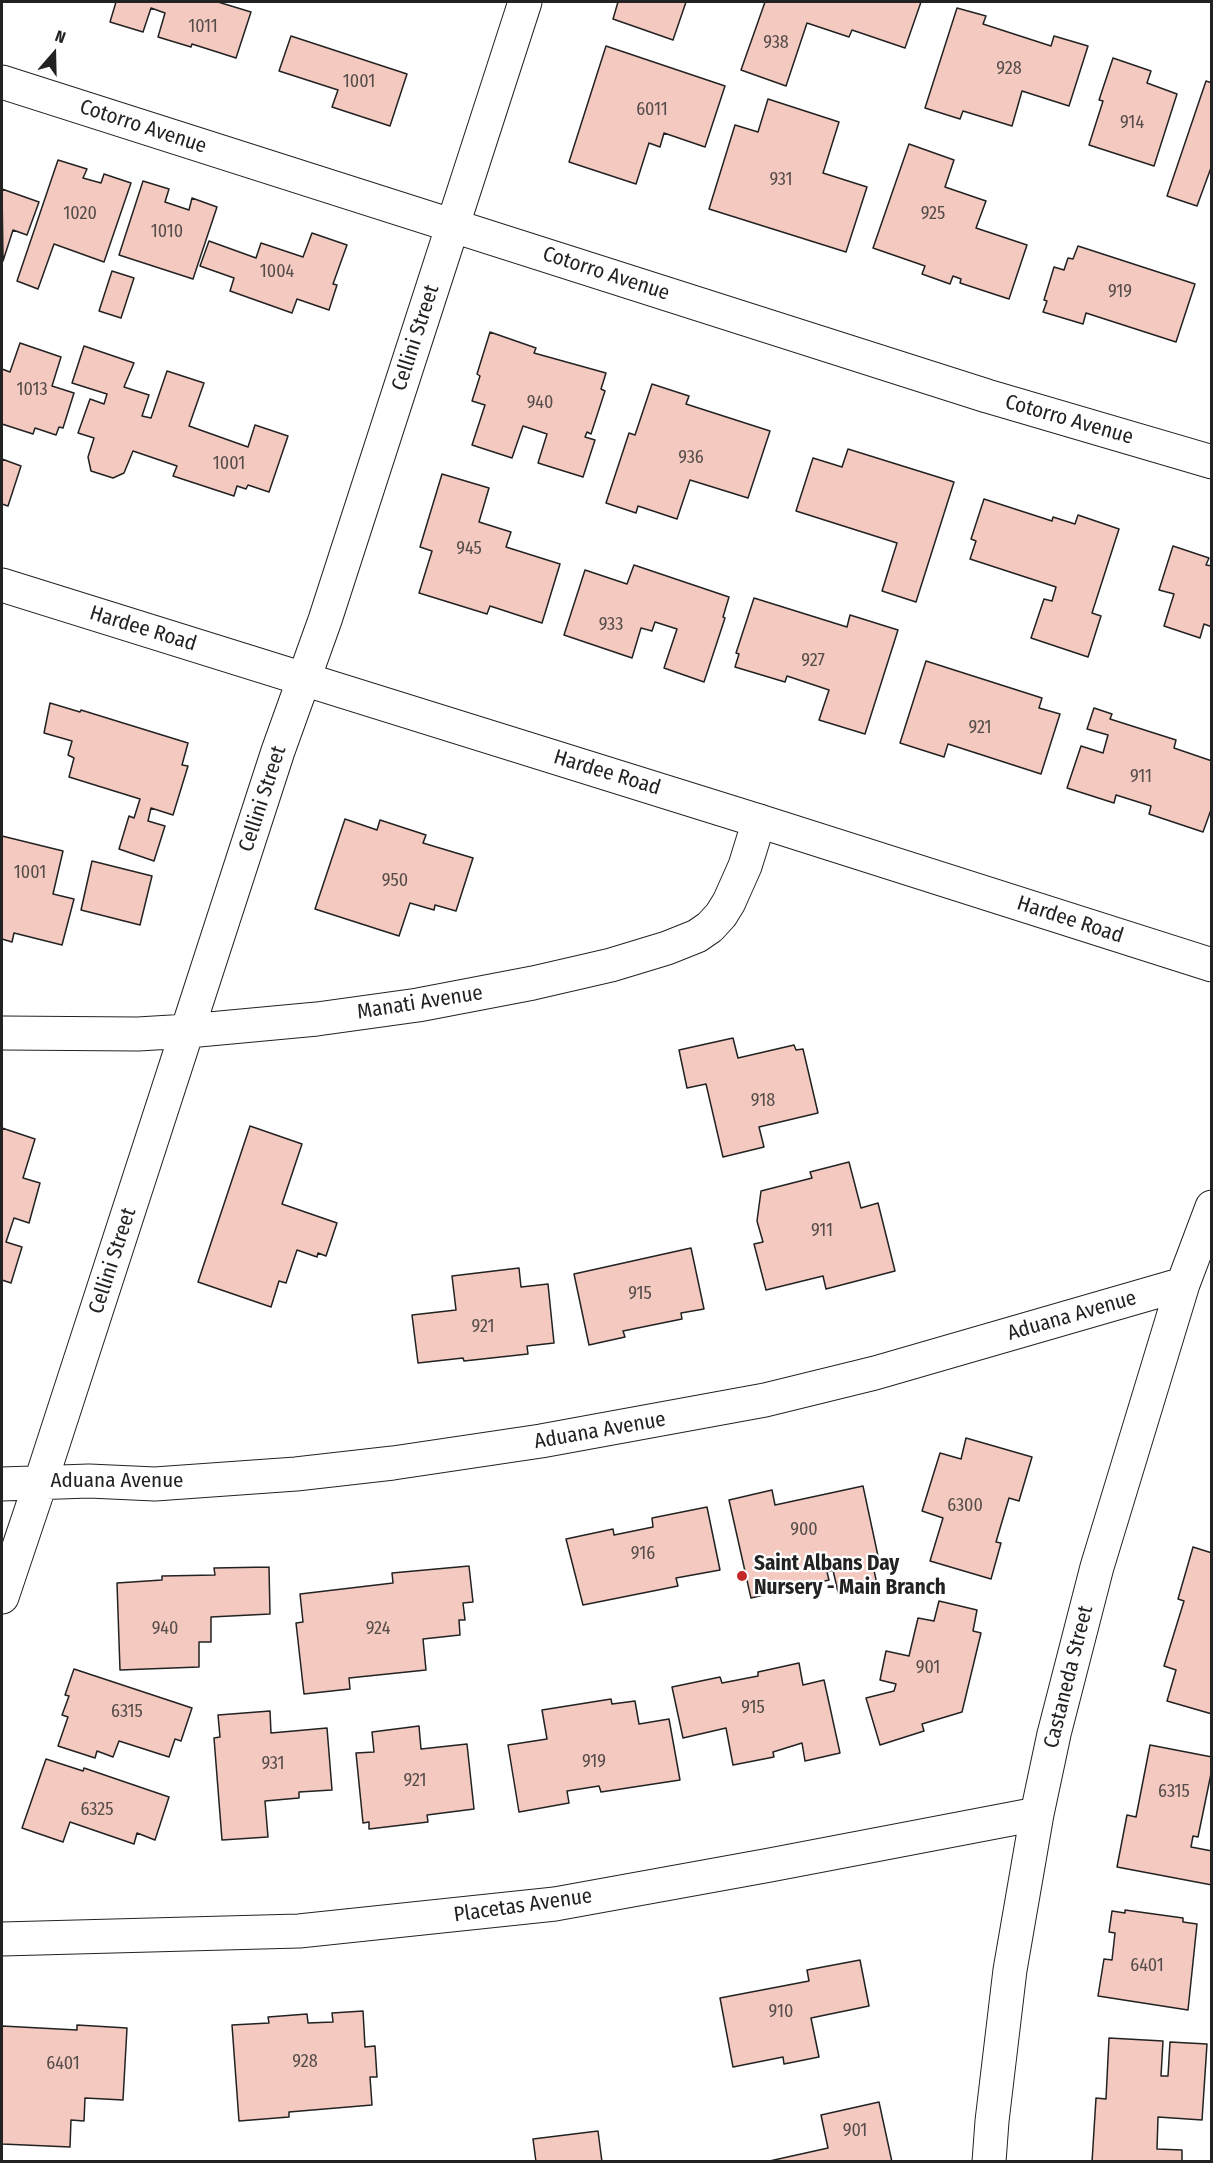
<!DOCTYPE html>
<style>
body{margin:0}
#map{position:relative;width:1213px;height:2163px;overflow:hidden;background:#fff;font-family:"Fira Sans Condensed",sans-serif}
canvas{display:block}
.frame{position:absolute;inset:0;border:3px solid #222;pointer-events:none}
.north{position:absolute;left:24px;top:24px;width:60px;height:60px;-webkit-text-stroke:4px #fff;paint-order:stroke;rotate:20deg;font-size:16px;font-weight:700;line-height:24px;text-align:center;color:#222}
.north::after{content:'';display:block;margin:auto;width:21px;height:27px;background:#222;clip-path:polygon(50% 0,100% 100%,50% 72%,0 100%)}
</style>
<div id="map">
<canvas width="1213" height="2163"></canvas>
<div class="frame"></div>
<div class="north">N</div>
</div>
<script>
const ctx = document.querySelector('canvas').getContext('2d');
ctx.lineJoin = 'round';
function fillPath(path, color) {
  ctx.fillStyle = color;
  ctx.fill(path, 'evenodd');
}
function shape(rows) {
  const path = new Path2D();
  for (const r of rows) {
    path.moveTo(r[0], r[1]);
    for (let i = 2; i < r.length; i += 2) path.lineTo(r[i], r[i + 1]);
  }
  return path;
}
function strokePath(path, color, width, dash) {
  ctx.strokeStyle = color;
  ctx.lineWidth = width;
  ctx.lineCap = dash ? 'butt' : 'round';
  ctx.setLineDash(dash || []);
  ctx.stroke(path);
}
function label(font, color, halo, rows, align = 'center') {
  ctx.font = font + ' "Fira Sans Condensed",sans-serif';
  ctx.lineWidth = 4.5;
  ctx.setLineDash([]);
  ctx.textBaseline = 'middle';
  ctx.strokeStyle = halo;
  ctx.fillStyle = color;
  for (const [text, x, y, turn = 0] of rows) {
    ctx.save();
    ctx.translate(x, y);
    ctx.rotate((+turn || 0) * Math.PI / 180);
    ctx.textAlign = isNaN(turn) ? turn : align;
    if (halo) ctx.strokeText(text, 0, 0);
    ctx.fillText(text, 0, 0);
    ctx.restore();
  }
}
const building = shape([
 [116,2,218,2,251,12,236,58,192,44,191,47,158,37,165,13,151,8,143,32,110,22,116,2],
 [618,2,686,2,673,40,613,19,618,2],
 [765,2,921,2,905,48,852,30,849,37,807,23,786,86,741,70,765,2],
 [957,8,986,16,983,24,1051,46,1054,36,1088,46,1069,106,1022,91,1012,126,963,111,960,119,925,108,957,8],
 [291,36,407,74,390,126,332,107,338,90,279,71,291,36],
 [606,46,725,86,705,147,664,133,660,147,649,143,636,184,569,162,606,46],
 [1113,58,1151,71,1147,83,1177,94,1154,166,1089,145,1103,101,1099,100,1113,58],
 [1206,81,1212,83,1212,165,1197,206,1167,196,1206,81],
 [768,99,839,122,823,173,867,187,846,252,709,209,735,125,758,132,768,99],
 [909,144,954,160,945,187,986,201,976,228,1027,245,1009,299,960,283,961,279,953,276,950,284,922,274,925,266,873,248,909,144],
 [58,160,87,169,83,178,101,183,104,174,131,183,104,262,54,244,38,289,17,281,58,160],
 [143,181,169,189,165,202,189,210,192,198,217,207,193,279,119,255,143,181],
 [2,189,39,202,27,235,13,230,3,261,2,189],
 [312,233,347,245,333,284,337,285,329,310,297,299,292,313,230,291,234,278,200,266,209,241,256,258,261,243,303,257,312,233],
 [1078,246,1195,284,1176,342,1086,313,1083,324,1043,312,1047,301,1044,300,1054,267,1064,270,1068,258,1073,259,1078,246],
 [112,271,134,278,121,318,99,311,112,271],
 [490,332,536,348,534,353,606,373,601,389,605,391,591,434,587,432,585,437,595,440,583,477,538,463,547,434,523,426,512,458,472,445,485,405,472,401,480,376,477,374,490,332],
 [20,343,61,357,52,386,74,393,63,428,59,427,56,435,35,428,33,434,2,424,2,369,10,372,20,343],
 [84,346,134,363,124,387,149,395,142,416,151,418,167,371,204,383,189,426,248,447,255,425,288,436,269,492,248,485,246,489,237,486,234,496,173,476,177,466,133,451,124,473,113,478,91,471,88,457,94,438,78,433,90,399,104,404,107,394,72,383,84,346],
 [652,384,689,396,686,404,770,431,748,498,690,480,677,519,638,506,636,513,606,503,629,433,635,435,652,384],
 [848,449,954,482,916,602,882,591,897,543,796,511,813,458,842,467,848,449],
 [2,459,21,466,8,506,2,504,2,459],
 [442,474,489,488,479,522,511,532,506,547,560,564,542,623,490,606,487,614,419,593,432,551,420,547,442,474],
 [984,499,1052,521,1053,517,1075,524,1078,515,1119,529,1092,613,1101,616,1088,657,1031,638,1044,599,1052,601,1056,587,970,559,976,541,971,539,984,499],
 [1173,546,1209,558,1206,565,1212,566,1212,627,1204,624,1200,638,1164,626,1174,594,1159,590,1173,546],
 [634,565,729,597,723,617,725,618,704,682,664,668,677,629,655,622,652,631,641,628,632,658,564,635,585,570,627,584,634,565],
 [754,598,847,627,850,615,898,630,865,734,819,720,829,690,787,676,785,682,735,667,739,654,736,653,754,598],
 [926,661,1042,698,1039,708,1060,714,1041,774,948,744,944,757,900,743,926,661],
 [50,703,80,712,81,710,188,743,182,765,188,766,173,815,151,808,148,821,165,826,154,861,119,849,129,816,134,818,140,799,69,777,74,758,68,755,72,741,44,733,50,703],
 [1094,708,1112,714,1110,719,1176,740,1174,748,1212,761,1212,807,1203,832,1149,814,1151,806,1116,795,1114,803,1067,788,1081,746,1103,753,1108,735,1087,729,1094,708],
 [345,819,377,830,380,820,426,835,423,843,473,858,456,911,435,905,434,910,410,903,399,936,315,909,345,819],
 [2,836,63,851,53,894,74,899,62,945,14,933,12,942,2,939,2,836],
 [92,861,152,876,140,925,81,910,92,861],
 [733,1038,738,1058,794,1045,796,1050,803,1049,818,1113,759,1127,764,1147,723,1157,706,1084,687,1088,679,1050,733,1038],
 [250,1126,302,1144,282,1204,337,1223,326,1256,318,1253,317,1257,297,1250,286,1283,279,1281,271,1307,198,1282,250,1126],
 [2,1128,35,1139,23,1178,40,1183,29,1223,14,1218,6,1242,22,1247,11,1283,2,1280,2,1128],
 [849,1162,861,1208,878,1203,895,1271,826,1289,823,1276,766,1290,754,1244,763,1242,757,1221,761,1191,812,1178,810,1172,849,1162],
 [691,1248,704,1309,681,1313,682,1319,623,1331,625,1337,589,1345,574,1274,691,1248],
 [519,1268,521,1287,548,1284,554,1343,527,1346,528,1354,464,1361,463,1358,418,1363,412,1315,456,1310,452,1276,519,1268],
 [966,1438,1032,1457,1019,1501,1009,1498,996,1542,1001,1543,991,1579,930,1561,943,1518,922,1511,940,1453,961,1459,966,1438],
 [863,1486,878,1556,871,1557,877,1584,838,1592,833,1570,827,1572,829,1580,751,1598,729,1500,772,1490,775,1505,863,1486],
 [707,1507,720,1570,676,1578,678,1586,583,1605,566,1539,613,1529,614,1535,653,1527,652,1518,707,1507],
 [1193,1547,1212,1553,1212,1714,1167,1701,1176,1670,1164,1666,1184,1601,1178,1599,1193,1547],
 [469,1566,473,1602,463,1603,465,1620,459,1620,460,1635,423,1639,426,1670,349,1678,350,1689,304,1694,296,1623,303,1622,300,1594,393,1583,392,1573,469,1566],
 [269,1567,270,1614,211,1617,211,1642,199,1642,199,1667,120,1670,117,1583,162,1580,162,1576,215,1575,214,1568,269,1567],
 [939,1601,977,1610,973,1631,981,1633,962,1712,922,1724,924,1731,880,1745,866,1698,894,1691,896,1684,880,1680,886,1651,909,1656,918,1618,934,1621,939,1601],
 [799,1663,803,1685,824,1680,840,1753,805,1761,802,1743,773,1752,774,1757,733,1765,726,1728,683,1738,672,1687,720,1677,722,1683,758,1676,758,1672,799,1663],
 [74,1669,192,1708,181,1741,175,1739,169,1757,119,1741,113,1757,97,1751,95,1758,58,1746,68,1717,62,1715,69,1696,65,1695,74,1669],
 [611,1699,612,1704,635,1701,639,1724,669,1719,680,1780,601,1792,599,1786,567,1791,569,1803,519,1812,508,1745,547,1739,542,1710,611,1699],
 [270,1711,271,1733,327,1728,332,1790,299,1792,299,1798,265,1801,268,1837,222,1840,214,1738,220,1737,218,1715,270,1711],
 [419,1726,421,1749,467,1744,474,1809,427,1815,428,1822,369,1829,369,1822,363,1823,356,1753,374,1752,372,1732,419,1726],
 [1150,1745,1212,1757,1212,1769,1198,1837,1193,1836,1191,1847,1212,1851,1212,1885,1117,1867,1127,1815,1136,1817,1150,1745],
 [46,1759,83,1771,84,1768,169,1797,155,1840,137,1833,134,1844,70,1822,63,1842,22,1828,46,1759],
 [1125,1910,1183,1918,1183,1922,1197,1924,1188,2010,1098,1996,1104,1959,1112,1960,1115,1933,1109,1932,1112,1911,1125,1913,1125,1910],
 [860,1960,869,2006,811,2018,819,2057,784,2064,783,2057,733,2067,720,1998,809,1981,807,1970,860,1960],
 [363,2011,365,2047,375,2046,377,2077,370,2077,372,2105,289,2112,289,2117,239,2121,232,2025,269,2023,268,2017,307,2014,308,2023,333,2022,332,2013,363,2011],
 [77,2025,127,2028,123,2100,85,2098,84,2121,71,2120,70,2147,2,2144,2,2026,77,2030,77,2025],
 [1109,2038,1163,2041,1161,2076,1168,2076,1170,2042,1207,2044,1202,2120,1158,2117,1157,2149,1182,2150,1182,2162,1092,2162,1096,2098,1106,2099,1109,2038],
 [879,2102,892,2162,765,2162,828,2148,821,2115,879,2102],
 [598,2131,602,2162,536,2162,533,2139,598,2131]
]);
fillPath(building, '#f3c9c0');
strokePath(building, '#222', 1.5);
const street = shape([
 [2,82,987,396,1212,462],
 [2,1033,138,1034,188,1031,317,1019,418,1005,533,983,611,965,667,948,697,936,710,927,721,915,729,902,745,866,759,821],
 [2,1484,89,1481,155,1484,296,1474,393,1463,541,1441,765,1400,875,1373,1183,1284],
 [2,1597,41,1481,278,751,325,620,525,2],
 [2,1939,299,1931,555,1904,770,1865,1037,1814],
 [989,2162,992,2121,1010,1970,1037,1814,1054,1734,1097,1567,1183,1284,1212,1207]
]);
const secondary = shape([
 [2,585,759,821,1212,965]
]);
strokePath(street, '#222', 35);
strokePath(secondary, '#222', 35);
strokePath(street, '#fff', 33);
strokePath(secondary, '#fff', 33);
for (const [x, y, r, color] of [
 [742,1576,6,"#c62828"]
]) {
  const dot = new Path2D();
  dot.arc(x, y, r, 0, 2 * Math.PI);
  ctx.fillStyle = color;
  ctx.fill(dot);
  strokePath(dot, '#fff', 2);
}
label('18px', '#564c4a', null, [
 ["1011",203,27],
 ["938",776,43],
 ["928",1009,69],
 ["1001",359,82],
 ["6011",652,110],
 ["914",1132,123],
 ["931",781,180],
 ["1020",80,214],
 ["925",933,214],
 ["1010",167,232],
 ["1004",277,272],
 ["919",1120,292],
 ["1013",32,390],
 ["940",540,403],
 ["936",691,458],
 ["1001",229,464],
 ["945",469,549],
 ["933",611,625],
 ["927",813,661],
 ["921",980,728],
 ["911",1141,777],
 ["1001",30,873],
 ["950",395,881],
 ["918",763,1101],
 ["911",822,1231],
 ["915",640,1294],
 ["921",483,1327],
 ["6300",965,1506],
 ["900",804,1530],
 ["916",643,1554],
 ["940",165,1629],
 ["924",378,1629],
 ["901",928,1668],
 ["915",753,1708],
 ["6315",127,1712],
 ["919",594,1762],
 ["931",273,1764],
 ["921",415,1781],
 ["6315",1174,1792],
 ["6325",97,1810],
 ["6401",1147,1966],
 ["910",781,2012],
 ["928",305,2062],
 ["6401",63,2064],
 ["901",855,2131]
]);
label('21px', '#222', '#fff', [
 ["Cotorro Avenue",143,127,18],
 ["Cotorro Avenue",606,274,18],
 ["Cellini Street",416,338,-72],
 ["Cotorro Avenue",1069,420,16],
 ["Hardee Road",143,629,17],
 ["Hardee Road",607,773,17],
 ["Cellini Street",263,799,-72],
 ["Hardee Road",1070,920,18],
 ["Manati Avenue",420,1003,-9],
 ["Cellini Street",113,1261,-72],
 ["Aduana Avenue",1072,1316,-16],
 ["Aduana Avenue",600,1431,-10],
 ["Aduana Avenue",117,1481],
 ["Castaneda Street",1069,1677,-76],
 ["Placetas Avenue",523,1906,-8]
]);
label('bold 21px', '#222', '#fff', [
 ["Saint Albans Day",754,1564],
 ["Nursery - Main Branch",754,1588]
], 'left');
</script>
